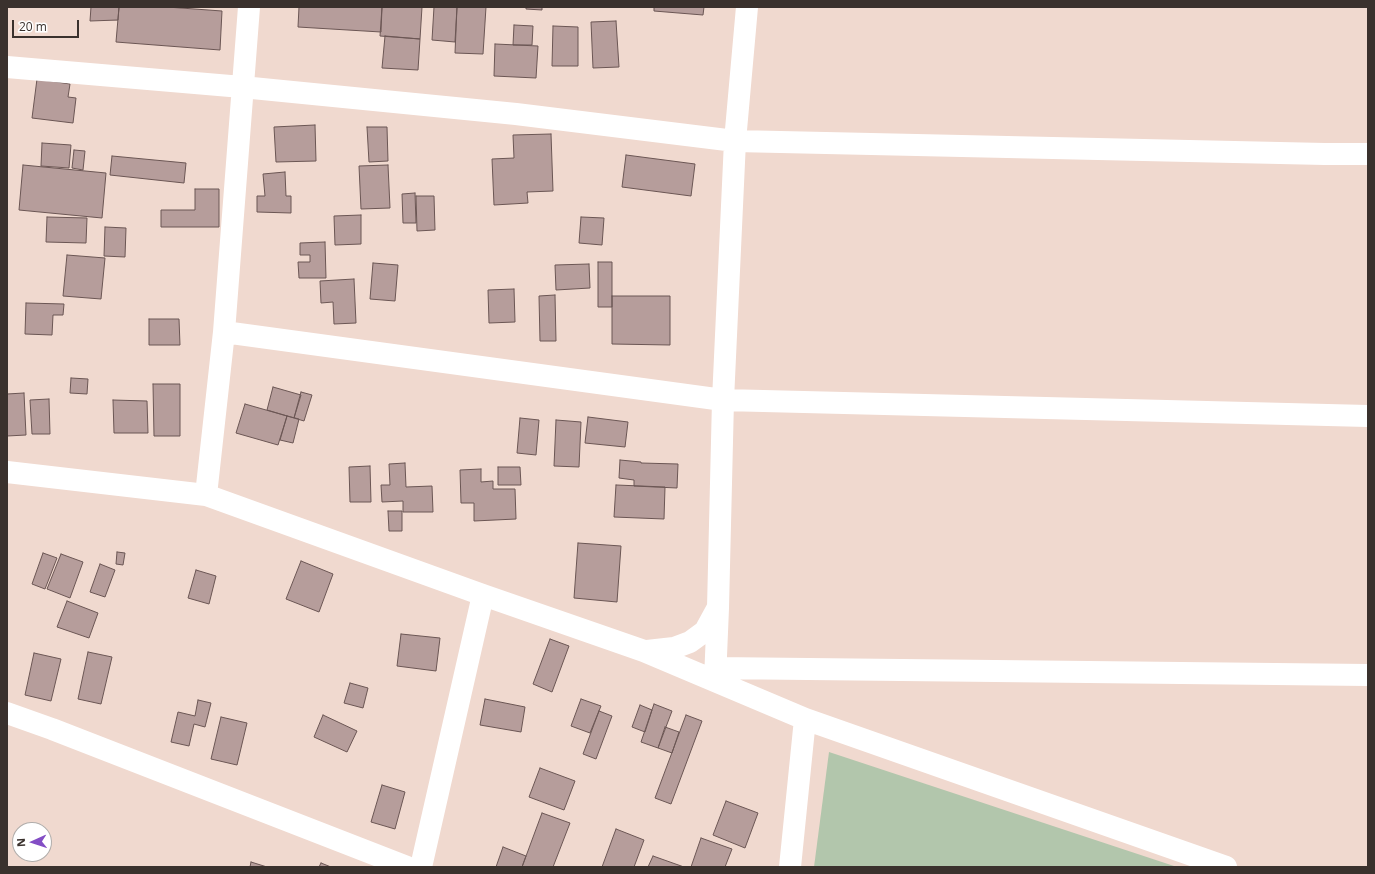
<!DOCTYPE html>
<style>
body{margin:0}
#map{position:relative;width:1375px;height:874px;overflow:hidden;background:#f0d9cf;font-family:"Open Sans",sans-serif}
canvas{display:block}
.frame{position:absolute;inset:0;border:8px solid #3a312d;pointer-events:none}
.north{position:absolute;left:12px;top:822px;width:40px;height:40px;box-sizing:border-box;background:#fff;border:1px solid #b0adab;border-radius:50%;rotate:267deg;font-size:11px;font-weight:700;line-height:16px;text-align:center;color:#3a312d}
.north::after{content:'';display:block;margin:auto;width:14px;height:18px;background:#834ec5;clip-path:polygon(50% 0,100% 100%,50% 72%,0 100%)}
.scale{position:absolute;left:12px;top:20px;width:67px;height:18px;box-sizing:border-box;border:2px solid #3a312d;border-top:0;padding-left:5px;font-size:12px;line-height:14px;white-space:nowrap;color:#3a312d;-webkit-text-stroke:3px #fff;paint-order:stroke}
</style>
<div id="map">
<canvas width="1375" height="874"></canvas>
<div class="frame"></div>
<div class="north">N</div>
<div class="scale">20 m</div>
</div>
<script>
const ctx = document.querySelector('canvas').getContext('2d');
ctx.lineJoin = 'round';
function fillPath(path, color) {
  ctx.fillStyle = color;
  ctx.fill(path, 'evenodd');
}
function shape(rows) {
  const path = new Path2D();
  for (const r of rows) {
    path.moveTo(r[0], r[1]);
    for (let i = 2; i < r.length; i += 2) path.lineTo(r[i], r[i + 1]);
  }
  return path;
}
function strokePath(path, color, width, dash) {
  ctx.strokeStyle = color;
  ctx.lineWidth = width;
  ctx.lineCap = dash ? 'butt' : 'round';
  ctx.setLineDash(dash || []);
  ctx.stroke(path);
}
fillPath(shape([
 [829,752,1177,867,814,867]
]), '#b2c6ac');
const building = shape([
 [91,7,119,7,118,20,90,21,91,7],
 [119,7,167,7,222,11,220,50,116,42,119,7],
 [299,7,382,7,381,32,298,27,299,7],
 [382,7,422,7,420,39,380,36,382,7],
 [434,7,457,7,455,42,432,40,434,7],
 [457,7,486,7,483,54,455,53,457,7],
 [526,7,542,7,542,10,526,9,526,7],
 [654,7,704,7,703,15,654,11,654,7],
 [616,21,619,67,593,68,591,22,616,21],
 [514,25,533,26,532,45,513,45,514,25],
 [553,26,578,27,578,66,552,66,553,26],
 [385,36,420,39,418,70,382,68,385,36],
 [495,44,538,46,536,78,494,76,495,44],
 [37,79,70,84,68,97,76,98,73,123,32,118,37,79],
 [315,125,316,161,276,162,274,127,315,125],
 [367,127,387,127,388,161,369,162,367,127],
 [551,134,553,191,527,192,528,203,494,205,492,159,514,158,513,135,551,134],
 [42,143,71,145,69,168,41,166,42,143],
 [74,150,85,151,83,170,72,168,74,150],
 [626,155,695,164,691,196,622,187,626,155],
 [112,156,186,163,184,183,110,175,112,156],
 [23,165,106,173,102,218,19,210,23,165],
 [388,165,390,208,361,209,359,166,388,165],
 [285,172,286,196,291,196,291,213,257,212,257,196,265,196,263,174,285,172],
 [195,189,219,189,219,227,161,227,161,210,195,210,195,189],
 [415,193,416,223,403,223,402,194,415,193],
 [416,196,434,196,435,230,417,231,416,196],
 [361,215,361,244,335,245,334,216,361,215],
 [47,217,87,218,86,243,46,242,47,217],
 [581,217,604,218,602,245,579,243,581,217],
 [105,227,126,228,125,257,104,256,105,227],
 [325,242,326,278,299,278,298,262,310,262,310,255,300,255,300,243,325,242],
 [67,255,105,258,101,299,63,296,67,255],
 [598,262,612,262,612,307,598,307,598,262],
 [373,263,398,265,395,301,370,299,373,263],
 [589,264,590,288,556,290,555,265,589,264],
 [354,279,356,323,334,324,333,302,321,303,320,281,354,279],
 [514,289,515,322,489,323,488,290,514,289],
 [555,295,556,341,540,341,539,296,555,295],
 [612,296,670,296,670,345,612,344,612,296],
 [26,303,64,304,63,315,53,315,52,335,25,334,26,303],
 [149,319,179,319,180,345,149,345,149,319],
 [71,378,88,379,87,394,70,393,71,378],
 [153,384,180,384,180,436,154,436,153,384],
 [273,387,301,395,294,418,267,410,273,387],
 [301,392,312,395,304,421,294,418,301,392],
 [24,393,26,435,7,436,7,394,24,393],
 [49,399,50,434,32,434,30,400,49,399],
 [113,400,147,401,148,433,114,433,113,400],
 [245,404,287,416,278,445,236,433,245,404],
 [287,416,299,419,293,443,280,440,287,416],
 [588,417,628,422,625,447,585,443,588,417],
 [520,418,539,420,536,455,517,453,520,418],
 [556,420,581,422,579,467,554,466,556,420],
 [620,460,641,462,641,463,678,464,677,488,634,486,634,480,619,478,620,460],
 [405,463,406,487,432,486,433,512,403,512,403,501,382,502,381,485,390,485,389,464,405,463],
 [370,466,371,502,350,502,349,467,370,466],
 [498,467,520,467,521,485,498,485,498,467],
 [481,469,481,482,493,481,493,489,515,489,516,519,474,521,474,503,461,503,460,470,481,469],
 [616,485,665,487,664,519,614,517,616,485],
 [388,511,402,511,402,531,389,531,388,511],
 [578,543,621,546,617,602,574,598,578,543],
 [117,552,125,553,123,565,116,564,117,552],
 [43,553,57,558,45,589,32,584,43,553],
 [61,554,83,562,70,598,47,589,61,554],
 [301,561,333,574,319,612,286,599,301,561],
 [100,564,115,570,105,597,90,592,100,564],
 [196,570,216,576,209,604,188,598,196,570],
 [67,601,98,613,89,638,57,627,67,601],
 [401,634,440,638,436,671,397,666,401,634],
 [550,639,569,646,552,692,533,684,550,639],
 [88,652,112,657,101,704,78,699,88,652],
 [34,653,61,659,51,701,25,695,34,653],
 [350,683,368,688,363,708,344,703,350,683],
 [485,699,525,707,521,732,480,725,485,699],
 [581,699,601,706,590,733,571,726,581,699],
 [198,700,211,703,205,727,194,724,189,746,171,742,178,712,195,716,198,700],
 [654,704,672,711,658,748,641,742,654,704],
 [640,705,652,710,645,732,632,727,640,705],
 [599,711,612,716,596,759,583,754,599,711],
 [323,715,357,731,347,752,314,737,323,715],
 [686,715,702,721,671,804,655,798,686,715],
 [221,717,247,723,237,765,211,759,221,717],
 [665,727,679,732,672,753,658,748,665,727],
 [540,768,575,781,564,810,529,797,540,768],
 [382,785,405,792,395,829,371,822,382,785],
 [726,801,758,813,745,848,713,835,726,801],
 [542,813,570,823,553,867,522,867,542,813],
 [616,829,644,840,634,867,602,867,616,829],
 [701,838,732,849,725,867,691,867,701,838],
 [503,847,526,856,522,867,496,867,503,847],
 [653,856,684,867,648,867,653,856],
 [251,862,267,867,250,867,251,862],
 [321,863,331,867,319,867,321,863]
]);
fillPath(building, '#b69d9b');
strokePath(building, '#6b5654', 1);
strokePath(shape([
 [7,67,242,87,516,114,735,141,1325,154,1368,154],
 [224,332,723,400,1368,416],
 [7,472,206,495,483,595,644,651,805,719,1226,867],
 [206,495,224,332,249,7],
 [647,651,674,648,690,642,705,631,717,609],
 [715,668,1368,675],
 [715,680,718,608,723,400,735,141,747,7],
 [7,713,52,729,407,867],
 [421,867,483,595],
 [790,867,805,719]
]), '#fff', 22);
</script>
